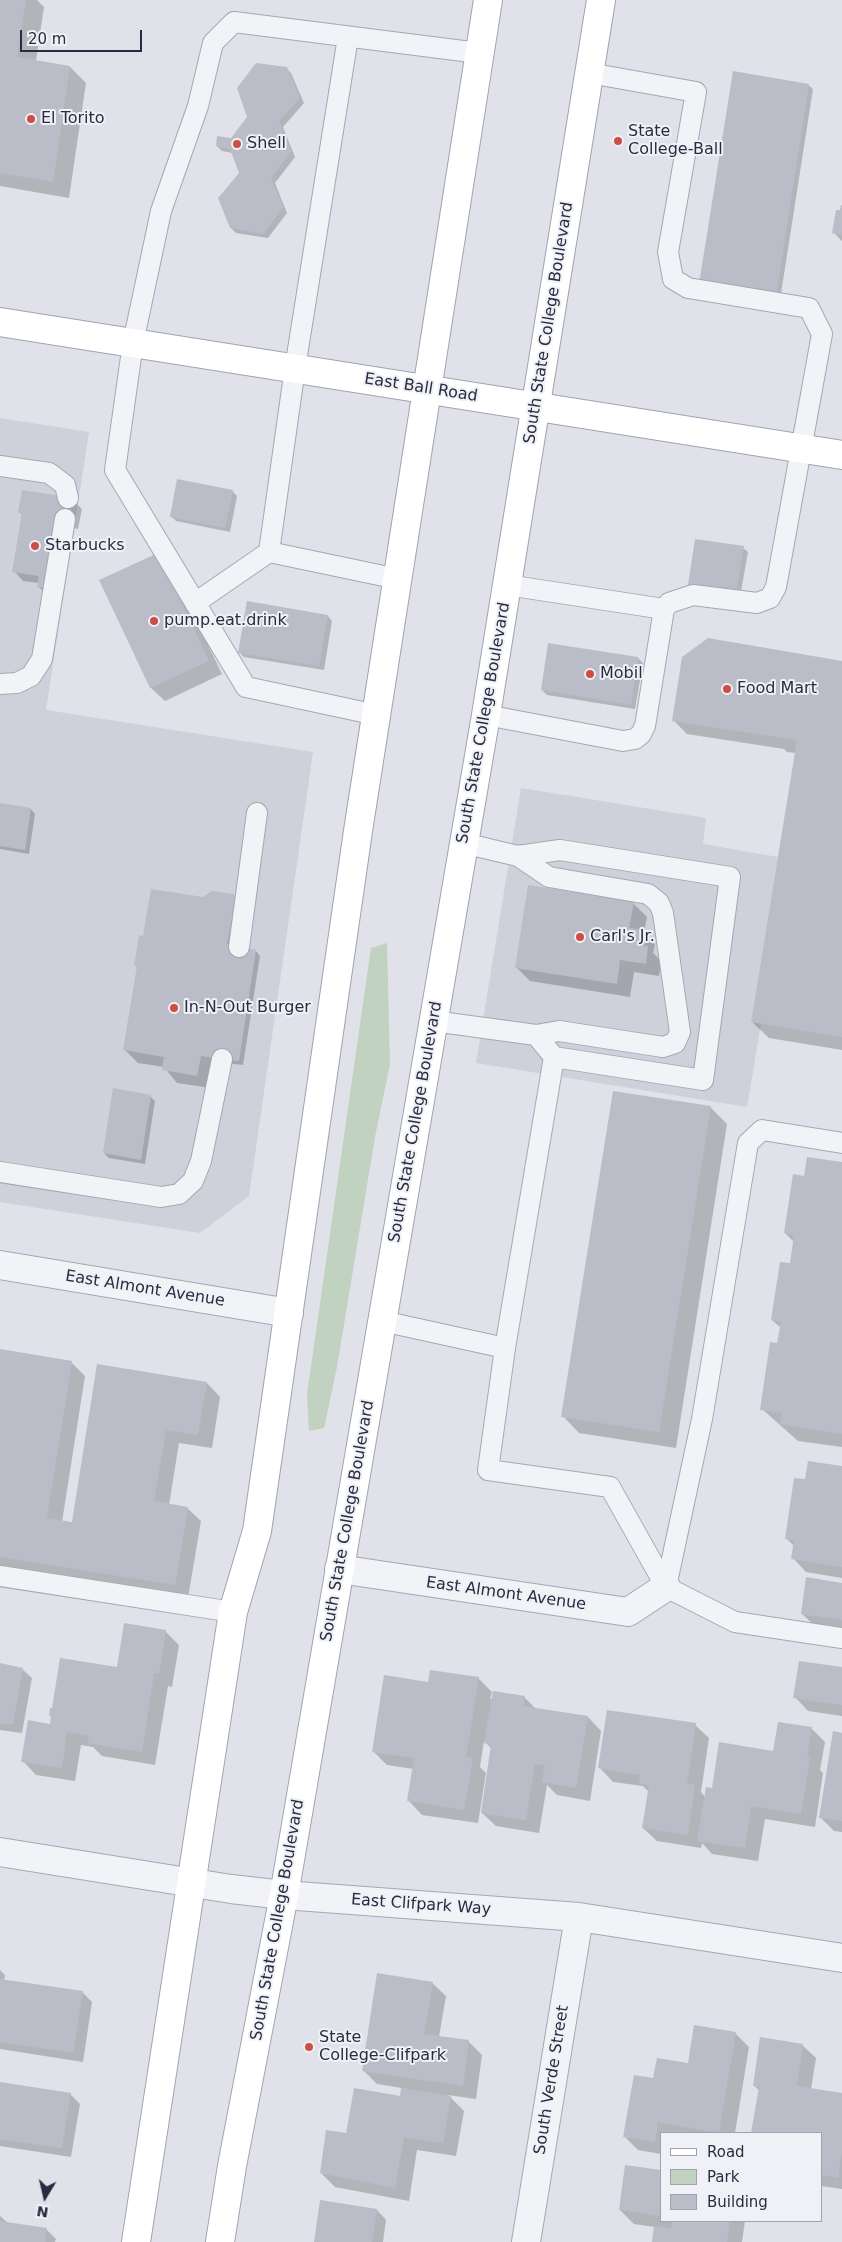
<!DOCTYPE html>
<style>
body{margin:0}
#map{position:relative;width:842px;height:2242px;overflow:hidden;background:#e0e1e9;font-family:"DejaVu Sans",sans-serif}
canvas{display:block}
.legend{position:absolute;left:660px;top:2132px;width:162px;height:90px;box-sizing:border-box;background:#eff1f6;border:1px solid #a0a2ad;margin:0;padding:6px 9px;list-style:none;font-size:15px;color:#292c40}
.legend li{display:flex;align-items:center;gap:10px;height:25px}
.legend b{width:25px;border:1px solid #a0a2ad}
.north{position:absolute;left:20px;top:2172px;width:50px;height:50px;-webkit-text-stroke:4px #eff1f6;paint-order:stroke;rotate:189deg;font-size:14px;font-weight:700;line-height:20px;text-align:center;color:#292c40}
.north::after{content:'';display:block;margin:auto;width:18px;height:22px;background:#292c40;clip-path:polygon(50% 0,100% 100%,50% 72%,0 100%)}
.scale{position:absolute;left:20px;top:30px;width:122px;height:22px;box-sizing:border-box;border:2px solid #292c40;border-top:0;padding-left:6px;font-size:15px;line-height:18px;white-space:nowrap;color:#292c40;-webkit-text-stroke:4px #eff1f6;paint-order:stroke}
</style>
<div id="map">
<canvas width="842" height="2242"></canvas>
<ul class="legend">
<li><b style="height:6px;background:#fff"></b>Road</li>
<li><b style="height:14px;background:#c2d2c1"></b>Park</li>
<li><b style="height:14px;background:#babcc8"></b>Building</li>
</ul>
<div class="north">N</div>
<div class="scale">20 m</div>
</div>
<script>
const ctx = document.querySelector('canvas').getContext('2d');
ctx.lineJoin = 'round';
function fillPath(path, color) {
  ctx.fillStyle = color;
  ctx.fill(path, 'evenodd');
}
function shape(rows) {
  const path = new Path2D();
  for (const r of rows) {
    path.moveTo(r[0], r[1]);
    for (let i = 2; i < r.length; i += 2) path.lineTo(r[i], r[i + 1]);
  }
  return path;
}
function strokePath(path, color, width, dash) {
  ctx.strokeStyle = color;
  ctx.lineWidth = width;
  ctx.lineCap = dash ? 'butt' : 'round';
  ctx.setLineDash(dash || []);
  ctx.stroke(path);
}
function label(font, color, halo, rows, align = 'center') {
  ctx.font = font + ' "DejaVu Sans",sans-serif';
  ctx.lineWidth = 4;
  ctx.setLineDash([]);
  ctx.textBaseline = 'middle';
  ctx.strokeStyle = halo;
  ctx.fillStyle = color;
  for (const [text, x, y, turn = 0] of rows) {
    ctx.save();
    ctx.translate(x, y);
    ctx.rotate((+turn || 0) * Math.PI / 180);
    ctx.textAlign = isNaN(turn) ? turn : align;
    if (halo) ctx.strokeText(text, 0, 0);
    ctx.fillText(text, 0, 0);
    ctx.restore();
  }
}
fillPath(shape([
 [0,418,89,432,46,710,313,752,249,1196,200,1233,0,1202],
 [521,788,706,818,703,844,778,857,751,1022,761,1024,747,1107,476,1063]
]), '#ced0da');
fillPath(shape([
 [387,943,390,1064,375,1137,337,1367,324,1428,309,1431,307,1394,371,948]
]), '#c2d2c1');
fillPath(shape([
 [0,0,37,0,44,7,36,61,70,67,86,83,69,198,0,186],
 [286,68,291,73,304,103,283,127,295,157,275,183,287,213,268,238,236,233,231,228,240,173,233,153,222,151,217,146,231,139],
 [808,85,813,89,780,300,705,288],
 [842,206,842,241,834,233],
 [232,491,237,496,230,532,176,521,171,516],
 [72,499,82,509,78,529,68,527,48,596,38,586,39,583,23,581,14,571,23,515,19,512],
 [743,548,748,552,740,597,694,589,689,585],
 [171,568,222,674,165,701,151,688,100,581],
 [328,616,332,621,324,670,244,657,239,652],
 [638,658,643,663,635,709,547,695,542,690],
 [842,662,842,1050,769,1038,752,1022,796,753,787,752,784,749,687,734,673,720],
 [0,804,31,809,35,814,29,854,0,849],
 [232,895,242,948,256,951,260,956,243,1065,225,1063,211,1088,177,1083,164,1067,138,1063,125,1050,138,968,135,965,144,937,203,898],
 [633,903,647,917,644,934,655,945,653,953,661,961,659,976,634,972,630,997,530,981,516,967],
 [150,1096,155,1101,145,1164,109,1158,104,1153],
 [710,1107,727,1124,676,1448,579,1433,563,1416],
 [842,1164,842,1447,798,1441,762,1409,781,1328,772,1320,791,1264,794,1242,785,1233,805,1177],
 [0,1350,71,1362,85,1376,62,1522,73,1523,207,1383,220,1397,212,1448,179,1443,169,1505,187,1508,201,1521,188,1598,0,1568],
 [842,1468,842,1578,806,1572,793,1558,794,1546,786,1538,806,1481],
 [842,1584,842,1628,812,1623,802,1614],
 [165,1631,179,1645,172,1687,168,1686,155,1765,102,1756,93,1747,81,1745,75,1781,36,1775,23,1761,51,1725],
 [0,1665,22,1669,32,1678,22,1733,0,1730],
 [842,1669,842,1716,808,1711,795,1697],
 [478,1678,492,1692,490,1699,524,1697,536,1709,588,1717,601,1731,590,1801,557,1795,547,1785,539,1833,496,1826,482,1813,492,1749,484,1741,480,1767,486,1773,478,1823,422,1815,409,1801,414,1769,387,1765,373,1751,429,1684],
 [695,1725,709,1738,701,1792,705,1797,713,1790,811,1728,825,1742,820,1770,823,1773,815,1827,765,1819,758,1861,712,1854,702,1843,701,1848,657,1841,643,1828,649,1792,643,1786,613,1782,600,1768],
 [842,1734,842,1832,834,1831,820,1817],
 [0,1970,5,1975,4,1981,82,1992,92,2002,83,2062,0,2049],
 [432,1983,446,1996,439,2037,469,2042,482,2055,476,2099,448,2095,464,2111,456,2156,417,2150,409,2201,335,2187,321,2173,347,2134,401,2097,402,2088,377,2084,363,2070],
 [695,2027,736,2034,749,2047,735,2133,661,2133,661,2154,638,2150,624,2136,654,2080,689,2065],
 [802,2045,816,2058,811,2089,842,2094,842,2189,821,2186,821,2133,753,2133,759,2091,754,2085],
 [0,2083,70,2094,80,2104,71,2157,0,2146],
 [661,2172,661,2221,745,2221,742,2242,653,2242,655,2227,634,2224,620,2210],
 [377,2210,386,2220,383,2242,315,2242],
 [0,2216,9,2224,46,2229,56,2239,55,2242,0,2242]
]), '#0003');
fillPath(shape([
 [0,0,26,0,17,57,70,66,53,182,0,173],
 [256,63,287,67,300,98,279,121,291,151,271,178,283,207,263,234,230,228,218,198,239,173,230,149,216,146,217,136,231,138,247,117,237,88],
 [733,71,809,84,776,296,699,284],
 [841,205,842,205,842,235,832,233,836,210,840,210],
 [177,479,233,490,225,528,170,517],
 [22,490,73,498,51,589,37,587,39,576,12,572,22,513,18,512],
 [695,539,744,546,736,593,688,585],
 [158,553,209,661,150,688,99,580],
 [247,601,328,615,319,666,238,653],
 [708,638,842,661,842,1037,751,1022,797,740,672,721,682,657],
 [548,643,638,657,631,705,541,690],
 [0,803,31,808,25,850,0,846],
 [528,885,634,902,629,928,642,930,639,945,648,946,646,964,620,960,617,984,515,968],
 [151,889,203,897,212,891,233,894,239,900,235,922,231,925,227,944,256,950,239,1061,201,1056,197,1076,162,1070,164,1057,123,1050,137,966,134,966,139,935,143,936],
 [113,1088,151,1095,141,1160,103,1153],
 [613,1091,711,1106,659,1432,561,1417],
 [807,1157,842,1162,842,1434,780,1424,782,1413,760,1410,770,1342,777,1343,781,1322,771,1320,780,1262,790,1263,794,1235,784,1233,793,1174,804,1176],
 [0,1349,72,1361,47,1518,72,1522,97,1364,207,1382,198,1435,166,1430,154,1501,188,1507,175,1585,0,1557],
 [808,1461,842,1466,842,1567,791,1559,794,1540,785,1539,794,1478,805,1479],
 [806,1577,842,1583,842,1620,801,1614],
 [124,1623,166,1630,159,1674,154,1673,142,1752,87,1743,89,1736,67,1732,62,1768,21,1762,28,1720,50,1724,51,1716,49,1716,50,1708,52,1708,60,1658,117,1667],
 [799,1661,842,1667,842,1705,793,1698],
 [0,1663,23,1668,13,1724,0,1724],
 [430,1670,479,1677,466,1757,473,1758,464,1810,407,1801,414,1758,372,1752,384,1675,428,1682],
 [493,1691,525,1696,523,1706,588,1716,576,1788,542,1782,545,1765,535,1764,526,1820,481,1813,491,1745,484,1743],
 [607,1710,696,1723,687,1784,695,1785,688,1835,642,1828,649,1785,639,1784,640,1775,598,1768],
 [778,1722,812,1727,807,1757,810,1758,801,1814,751,1806,745,1848,697,1841,706,1787,712,1788,719,1742,773,1751],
 [833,1731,842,1733,842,1821,819,1818],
 [377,1973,433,1982,424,2034,469,2040,463,2086,362,2071],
 [0,1979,83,1991,73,2053,0,2042],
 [694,2025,736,2032,719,2133,658,2122,655,2142,623,2137,634,2075,653,2078,657,2058,688,2063],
 [760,2037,803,2044,797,2086,842,2093,842,2151,838,2178,821,2175,821,2133,751,2133,759,2087,753,2086],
 [0,2082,71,2093,62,2148,0,2139],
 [354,2088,400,2096,401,2088,451,2096,443,2143,404,2137,395,2188,320,2173,326,2130,346,2133],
 [625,2165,661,2170,661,2216,619,2210],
 [320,2200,377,2209,372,2242,314,2242],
 [0,2221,47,2228,45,2242,0,2242],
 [672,2221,730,2221,727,2242,652,2242,654,2226,671,2228]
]), '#babcc8');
const lane = shape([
 [348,37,295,368,269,552,398,579],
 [0,466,49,473,65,485,68,498],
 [507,585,664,609],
 [195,603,269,552],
 [0,684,17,683,31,676,42,659,65,519],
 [377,715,246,687,115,470,133,343,161,211,198,106,213,43,234,22,479,53],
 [486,715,623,741,635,739,641,734,645,726,664,609,669,603,693,595,757,603,770,598,776,587,822,334,809,308,688,288,673,279,668,252,696,92,589,73],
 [518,856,549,877,648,894,659,903,663,913,680,1032,675,1043,663,1047,559,1031,536,1035],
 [239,947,257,813],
 [433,1021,536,1035,554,1057,703,1080,730,877,560,850,518,856,463,843],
 [554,1057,505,1348,488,1470,610,1487,666,1587,735,1622,842,1638],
 [0,1172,161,1197,179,1194,193,1181,201,1161,222,1059],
 [382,1321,505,1348],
 [0,1576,233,1612],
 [666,1587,702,1419,748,1143,762,1130,842,1143]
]);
const street = shape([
 [0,1265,289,1313],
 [339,1569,628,1612,666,1587],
 [0,1852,231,1889,284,1895,579,1917,842,1958],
 [526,2242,579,1917]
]);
const primary = shape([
 [0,322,842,455],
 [136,2242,233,1612,257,1531,358,831,488,0],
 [220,2242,232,2166,284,1895,486,715,601,0]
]);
strokePath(lane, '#a5a7b3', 22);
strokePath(street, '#a5a7b3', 30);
strokePath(primary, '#9fa3b4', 30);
strokePath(lane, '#f2f3f7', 20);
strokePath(street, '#f2f3f7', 28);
strokePath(primary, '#fff', 28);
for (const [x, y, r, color] of [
 [31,119,5,"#cc4e46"],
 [618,141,5,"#cc4e46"],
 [237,144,5,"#cc4e46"],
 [35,546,5,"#cc4e46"],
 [154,621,5,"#cc4e46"],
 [590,674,5,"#cc4e46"],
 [727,689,5,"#cc4e46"],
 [580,937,5,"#cc4e46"],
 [174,1008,5,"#cc4e46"],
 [309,2047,5,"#cc4e46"]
]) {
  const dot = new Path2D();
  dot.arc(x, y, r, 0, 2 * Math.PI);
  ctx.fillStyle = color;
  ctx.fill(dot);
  strokePath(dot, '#eff1f6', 2);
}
label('16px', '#292c40', '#eff1f6', [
 ["El Torito",41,119],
 ["State",628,132],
 ["College-Ball",628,150],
 ["Shell",247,144],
 ["Starbucks",45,546],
 ["pump.eat.drink",164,621],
 ["Mobil",600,674],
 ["Food Mart",737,689],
 ["Carl's Jr.",590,937],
 ["In-N-Out Burger",184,1008],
 ["State",319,2038],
 ["College-Clifpark",319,2056]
], 'left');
label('16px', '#292c40', '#eff1f6', [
 ["South State College Boulevard",549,323,-81],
 ["East Ball Road",421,388,9],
 ["South State College Boulevard",484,723,-80],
 ["South State College Boulevard",416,1122,-80],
 ["East Almont Avenue",145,1289,9],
 ["South State College Boulevard",348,1521,-80],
 ["East Almont Avenue",506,1594,8],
 ["East Clifpark Way",421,1905,4],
 ["South State College Boulevard",278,1920,-80],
 ["South Verde Street",552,2080,-81]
]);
</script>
